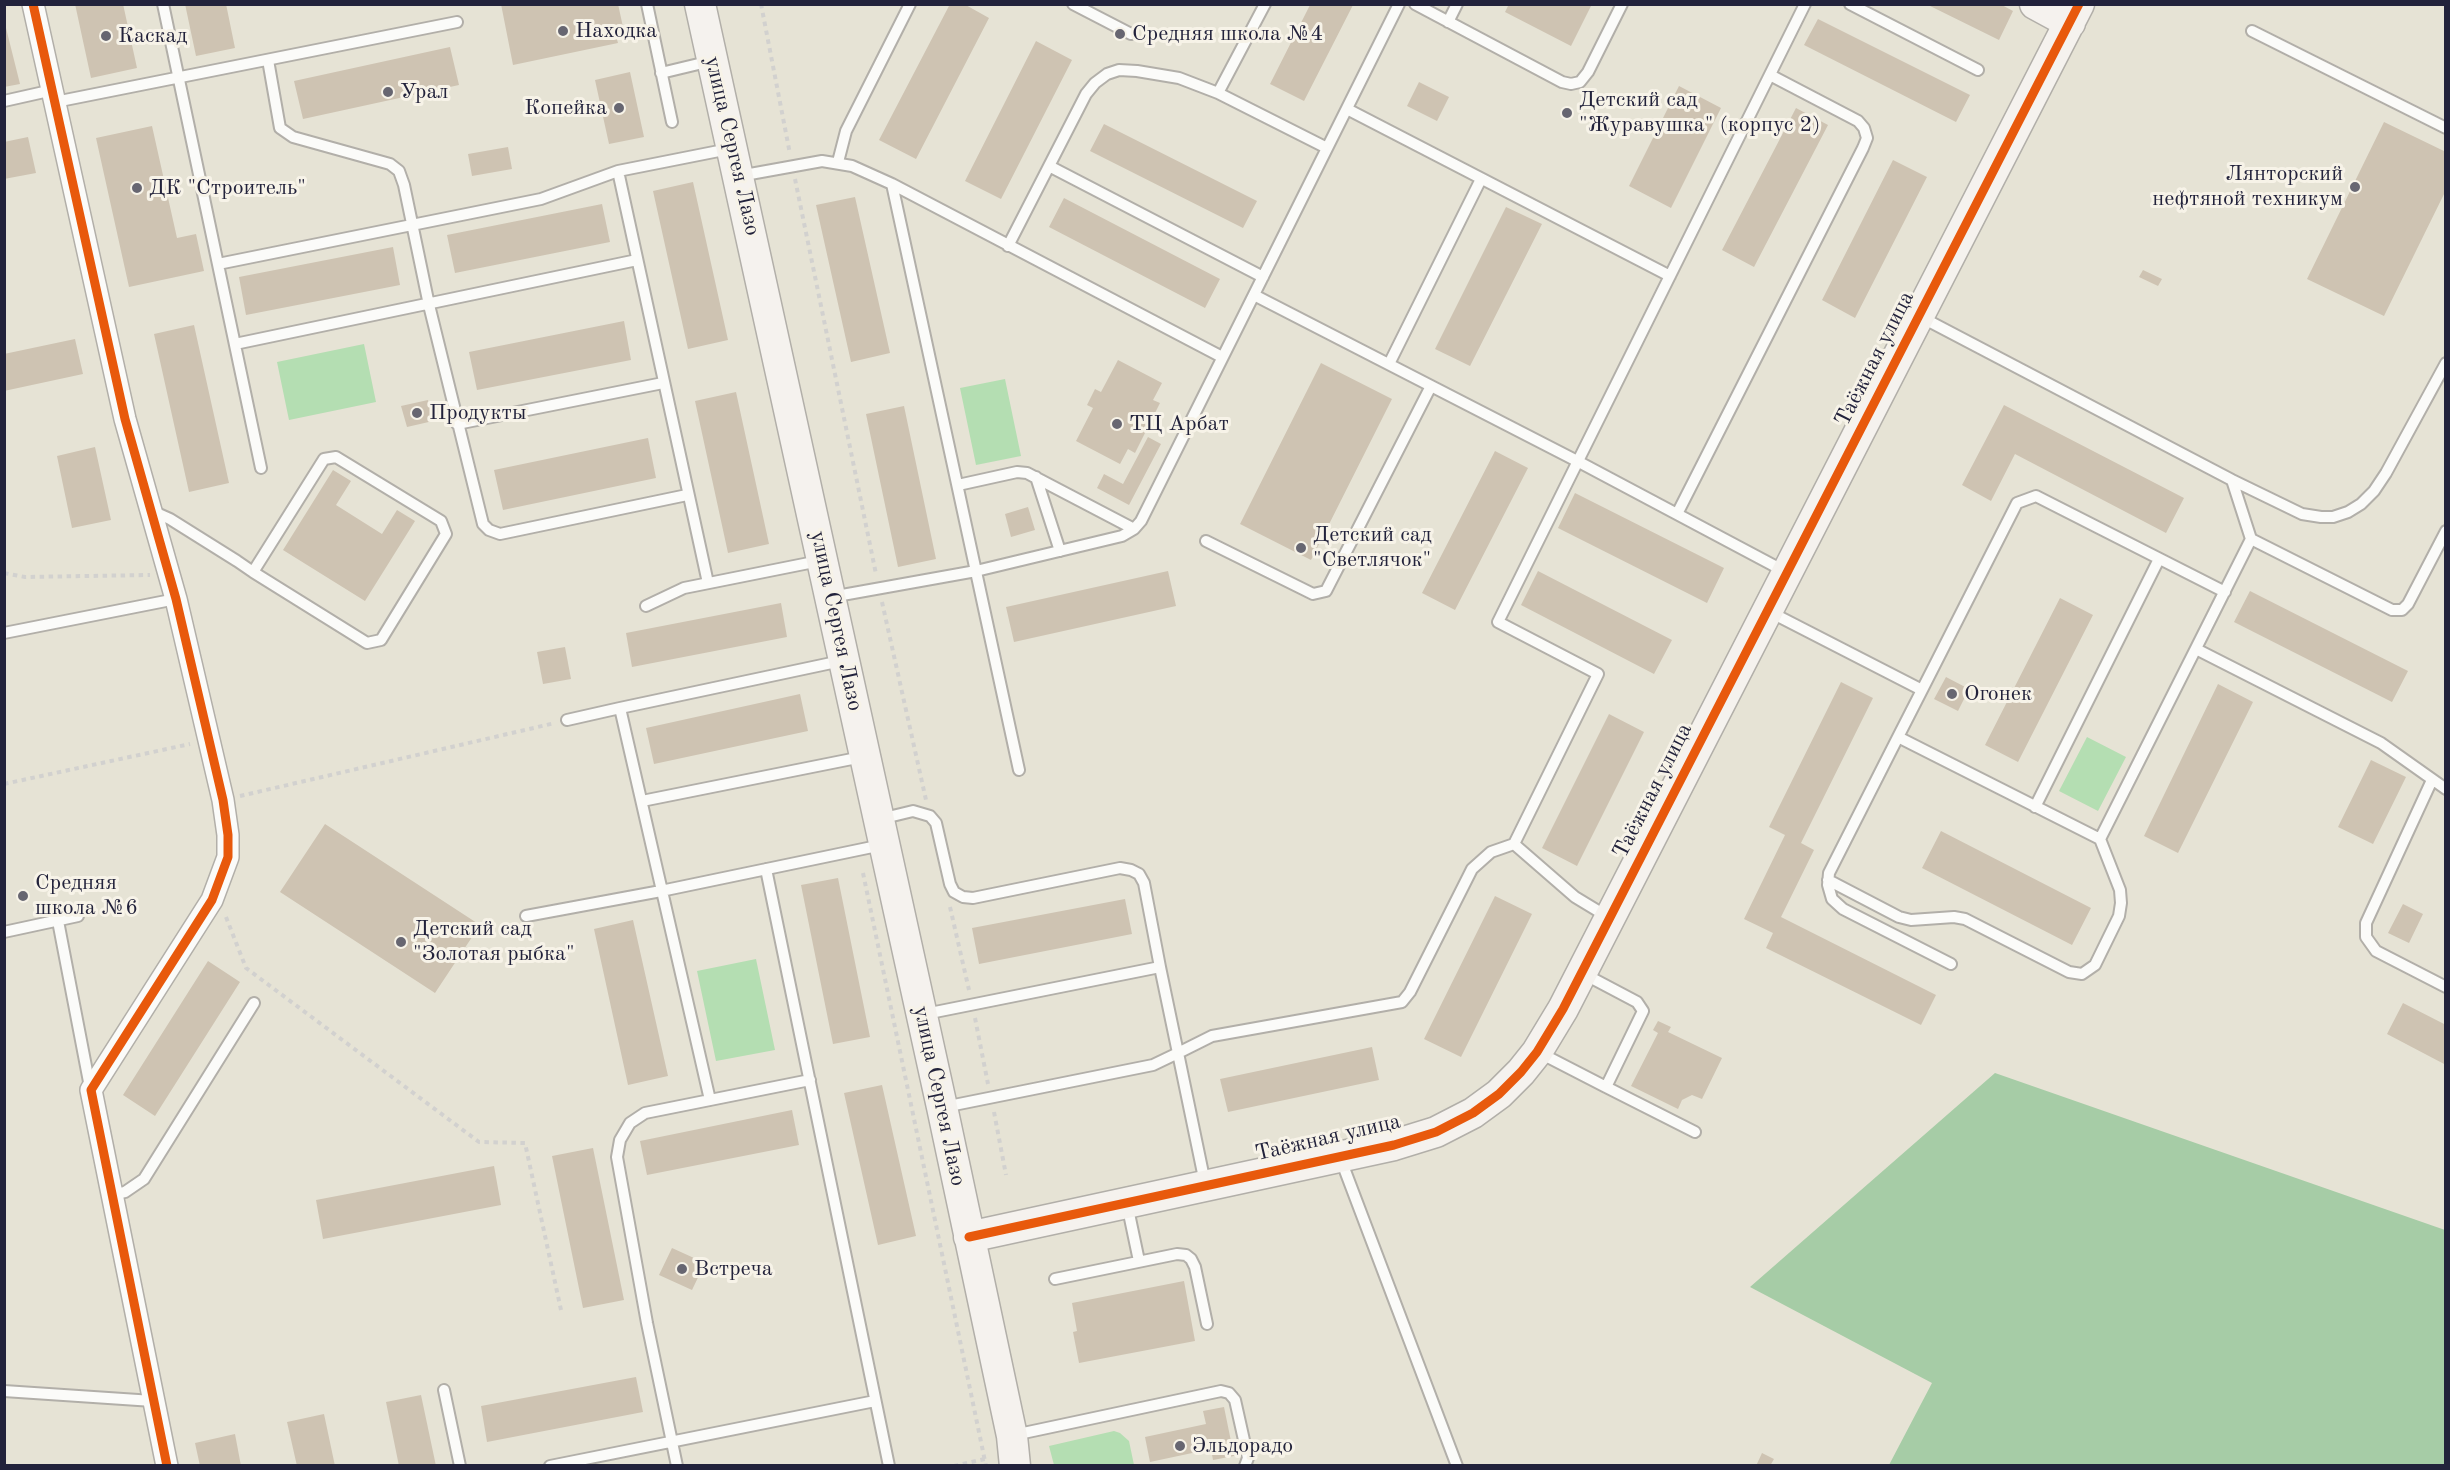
<!DOCTYPE html>
<meta charset="utf-8">
<style>
body{margin:0}
#map{position:relative;width:2450px;height:1470px;overflow:hidden;background:#e6e3d5;font-family:"Old Standard TT",serif}
canvas{display:block}
.frame{position:absolute;inset:0;border:6px solid #22223b;pointer-events:none}
</style>
<div id="map">
<canvas width="2450" height="1470"></canvas>
<div class="frame"></div>
</div>
<script>
const ctx = document.querySelector('canvas').getContext('2d');
ctx.lineJoin = 'round';
function fillPath(path, color) {
  ctx.fillStyle = color;
  ctx.fill(path, 'evenodd');
}
function shape(rows) {
  const path = new Path2D();
  for (const r of rows) {
    path.moveTo(r[0], r[1]);
    for (let i = 2; i < r.length; i += 2) path.lineTo(r[i], r[i + 1]);
  }
  return path;
}
function strokePath(path, color, width, dash) {
  ctx.strokeStyle = color;
  ctx.lineWidth = width;
  ctx.lineCap = dash ? 'butt' : 'round';
  ctx.setLineDash(dash || []);
  ctx.stroke(path);
}
function label(font, color, halo, rows, align = 'center') {
  ctx.font = font + ' "Old Standard TT",serif';
  ctx.lineWidth = 6;
  ctx.setLineDash([]);
  ctx.textBaseline = 'middle';
  ctx.strokeStyle = halo;
  ctx.fillStyle = color;
  for (const [text, x, y, turn = 0] of rows) {
    ctx.save();
    ctx.translate(x, y);
    ctx.rotate((+turn || 0) * Math.PI / 180);
    ctx.textAlign = isNaN(turn) ? turn : align;
    if (halo) ctx.strokeText(text, 0, 0);
    ctx.fillText(text, 0, 0);
    ctx.restore();
  }
}
fillPath(shape([
 [364,344,376,402,289,420,277,362],
 [1005,379,1021,456,976,465,960,388],
 [2087,737,2126,757,2098,811,2059,791],
 [756,959,775,1050,716,1061,697,971],
 [1114,1431,1120,1433,1129,1441,1134,1465,1054,1465,1049,1446]
]), '#b4deb2');
fillPath(shape([
 [1995,1073,2445,1230,2445,1465,1889,1465,1932,1383,1750,1287]
]), '#a6cca6');
fillPath(shape([
 [75,4,123,4,137,68,91,78],
 [185,4,226,4,235,48,196,56],
 [501,4,618,4,623,27,616,36,618,43,513,65],
 [950,4,964,4,989,18,916,159,879,140],
 [1509,4,1592,4,1571,46,1505,12],
 [1926,4,2000,4,2013,11,1999,40],
 [1310,5,1353,5,1304,101,1270,84],
 [1818,19,1970,95,1956,122,1804,45],
 [4,20,20,84,4,87],
 [1036,41,1072,60,1001,199,965,181],
 [450,47,459,85,303,119,294,81],
 [630,72,644,137,609,144,595,80],
 [1419,82,1449,97,1437,121,1407,106],
 [1679,86,1721,108,1671,208,1629,186],
 [1796,108,1828,125,1754,267,1722,250],
 [2384,122,2446,152,2446,190,2384,316,2307,279],
 [1104,124,1257,201,1243,228,1090,151],
 [152,126,177,238,196,234,204,271,129,287,96,138],
 [28,137,36,173,4,179,4,142],
 [508,147,512,169,472,176,468,154],
 [1893,160,1927,177,1855,318,1822,300],
 [693,182,728,340,688,349,653,191],
 [855,197,890,353,851,362,816,205],
 [1064,198,1220,279,1205,308,1049,227],
 [602,204,610,242,455,273,447,235],
 [1506,207,1542,224,1470,366,1435,349],
 [393,247,400,285,246,315,239,277],
 [2143,270,2162,279,2158,286,2139,277],
 [624,321,631,360,477,390,469,352],
 [194,325,229,483,189,492,154,334],
 [75,339,83,374,4,391,4,354],
 [1118,360,1162,383,1153,400,1160,403,1135,453,1128,449,1120,464,1076,441,1093,408,1087,405,1095,389,1101,392],
 [1321,363,1392,399,1311,560,1240,524],
 [736,392,769,544,728,553,695,401],
 [428,400,433,421,407,427,401,406],
 [2004,405,2184,498,2166,533,2015,454,1991,501,1962,485],
 [904,406,936,559,898,567,866,414],
 [1148,437,1161,444,1129,505,1097,488,1104,474,1123,484],
 [648,438,656,478,503,510,494,470],
 [95,447,111,520,72,528,57,456],
 [1495,451,1528,468,1455,610,1422,593],
 [333,470,351,481,336,505,382,534,397,510,415,521,365,601,283,550],
 [1575,493,1724,568,1707,603,1558,528],
 [1028,507,1035,530,1011,537,1005,514],
 [1168,571,1176,606,1014,642,1006,607],
 [1538,571,1672,640,1654,674,1521,605],
 [2250,591,2408,671,2392,702,2234,622],
 [2060,598,2093,615,2018,762,1985,745],
 [781,603,787,637,632,667,626,633],
 [565,647,571,679,543,684,537,652],
 [1946,677,1969,689,1958,711,1934,699],
 [1841,682,1873,698,1801,843,1814,850,1781,917,1936,995,1921,1025,1766,948,1773,933,1744,919,1785,835,1769,827],
 [2218,684,2253,702,2178,853,2144,836],
 [800,694,808,731,654,764,646,728],
 [1609,714,1644,732,1577,866,1542,848],
 [2371,760,2406,777,2373,844,2338,827],
 [325,824,480,925,435,993,280,892],
 [1941,831,2091,908,2072,945,1922,868],
 [838,878,870,1037,833,1044,801,885],
 [1495,896,1532,914,1461,1057,1424,1039],
 [1125,899,1132,934,979,964,972,928],
 [2403,904,2423,914,2409,943,2388,933],
 [633,920,668,1076,628,1085,594,929],
 [208,961,240,982,155,1116,123,1095],
 [2403,1003,2446,1025,2446,1065,2387,1034],
 [1658,1021,1671,1027,1668,1032,1722,1058,1702,1099,1692,1095,1682,1100,1678,1109,1631,1086,1658,1033,1653,1030],
 [1372,1047,1379,1080,1228,1112,1220,1079],
 [882,1085,916,1236,878,1245,844,1093],
 [792,1110,799,1145,647,1175,640,1141],
 [593,1148,624,1300,583,1308,552,1156],
 [494,1166,501,1205,323,1239,316,1200],
 [672,1248,705,1263,692,1290,659,1275],
 [1184,1281,1195,1341,1079,1363,1073,1332,1077,1331,1072,1303],
 [636,1377,643,1412,487,1442,481,1406],
 [421,1395,436,1466,399,1466,386,1402],
 [1224,1407,1234,1456,1213,1460,1211,1449,1150,1462,1145,1437,1206,1424,1203,1411],
 [324,1414,335,1466,297,1466,287,1422],
 [235,1434,241,1466,200,1466,195,1443],
 [1762,1453,1774,1459,1770,1466,1756,1466]
]), '#cec3b2');
const lane = shape([
 [163,4,261,468],
 [647,4,672,122],
 [1073,4,1131,34],
 [1415,4,1562,82,1571,84,1580,82,1588,72,1622,4],
 [1850,4,1978,70],
 [1448,22,1457,4],
 [2252,31,2446,128],
 [268,60,280,128,293,137,390,164,399,171,404,185,429,305,483,524,489,530,500,534,687,495],
 [661,73,711,61],
 [1218,93,1265,4],
 [4,101,53,90],
 [55,102,457,22],
 [1347,109,1670,276],
 [838,162,846,131,910,4],
 [1049,166,1263,277],
 [618,171,708,583],
 [739,176,822,161,852,166,892,184,1222,357],
 [892,184,1019,770],
 [1008,246,1086,94,1095,83,1107,74,1119,70,1137,71,1179,78,1218,93,1327,148],
 [218,264,541,199,618,171,729,149],
 [1254,295,1579,462,1786,572],
 [1919,316,2232,480,2302,514,2321,517,2333,517,2348,512,2361,504,2374,491,2386,473,2446,363],
 [235,344,637,260],
 [1389,364,1481,179],
 [457,424,663,383],
 [1036,477,1060,551],
 [958,485,1017,472,1027,473,1134,529],
 [152,511,170,519,237,561,253,572,367,643,381,640,446,534,441,521,336,457,324,459,253,572],
 [1677,514,1863,148,1867,138,1864,128,1858,121,1770,75],
 [2251,539,2392,610,2402,610,2408,604,2446,531],
 [1206,541,1313,594,1326,591,1431,386],
 [831,597,976,571,1122,536,1134,529,1141,521,1399,4],
 [646,606,684,588,819,561],
 [1770,612,1922,690,1898,737,2100,839,2251,539,2232,480],
 [4,633,176,599],
 [2196,649,2381,743,2446,789],
 [1922,690,2017,503,2036,496,2225,592],
 [567,720,620,708],
 [1898,737,1829,873,1828,885,1832,899,1843,909,1951,964],
 [2432,780,2366,923,2366,937,2376,951,2446,987],
 [642,801,862,757],
 [2035,807,2159,559],
 [880,819,913,811,930,816,936,823,950,884,954,892,963,897,973,898,1120,868,1131,870,1139,874,1144,883,1160,967],
 [766,869,889,1466],
 [1828,880,1899,917,1911,920,1954,917,1965,919,2069,972,2082,974,2095,965,2119,916,2121,903,2120,890,2100,839],
 [526,916,661,891,882,845],
 [1608,917,1575,897,1514,844,1598,674,1498,622,1805,4],
 [58,921,90,1087],
 [4,932,78,916],
 [925,1014,1160,967,1178,1053,1212,1036,1402,1002,1410,992,1472,869,1491,852,1514,844],
 [1540,1053,1606,1087,1643,1011,1637,1002,1584,974],
 [1606,1087,1695,1132],
 [710,1100,620,708,841,661],
 [944,1107,1153,1065,1178,1053,1205,1183],
 [1341,1160,1457,1466],
 [111,1195,125,1192,144,1179,254,1003],
 [1127,1204,1139,1261],
 [1055,1279,1177,1254,1186,1255,1191,1259,1195,1267,1207,1324],
 [444,1390,460,1466],
 [4,1391,153,1401],
 [1014,1435,1221,1391,1229,1393,1235,1400,1248,1458,1245,1466],
 [550,1466,875,1401],
 [677,1466,647,1323,617,1157,620,1140,630,1123,645,1113,810,1080]
]);
const street = shape([
 [33,4,125,419,176,599,223,800,228,835,228,857,212,900,91,1090,167,1466]
]);
const secondary = shape([
 [700,4,942,1107,1012,1436,1015,1466],
 [2035,4,2070,23],
 [969,1237,1394,1145,1436,1132,1473,1113,1499,1094,1521,1072,1537,1052,1563,1009,2079,4]
]);
strokePath(lane, '#b2afa9', 14);
strokePath(street, '#b2afa9', 24);
strokePath(secondary, '#b2afa9', 33);
strokePath(shape([
 [761,4,790,154],
 [795,179,876,574],
 [4,573,25,577,150,575],
 [882,602,926,800],
 [4,784,190,744],
 [240,796,555,723],
 [863,873,986,1466],
 [950,907,969,990],
 [226,917,246,968,479,1142,525,1143,561,1310],
 [975,1018,988,1084],
 [994,1112,1006,1175],
 [954,1466,985,1459]
]), '#d2d1cf', 4, [4.5, 4.5]);
strokePath(lane, '#fbfbf9', 10);
strokePath(street, '#fbfbf9', 21);
strokePath(secondary, '#f5f2ee', 30);
strokePath(shape([
 [33,4,125,419,176,599,223,800,228,835,228,857,212,900,91,1090,167,1466],
 [969,1237,1394,1145,1436,1132,1473,1113,1499,1094,1521,1072,1537,1052,1563,1009,2079,4]
]), '#e8590c', 9);
for (const [x, y, r, color] of [
 [563,31,6,"#676671"],
 [1120,34,6,"#676671"],
 [106,36,6,"#676671"],
 [388,92,6,"#676671"],
 [619,108,6,"#676671"],
 [1567,113,6,"#676671"],
 [2355,187,6,"#676671"],
 [137,188,6,"#676671"],
 [417,413,6,"#676671"],
 [1117,424,6,"#676671"],
 [1301,548,6,"#676671"],
 [1952,694,6,"#676671"],
 [23,896,6,"#676671"],
 [401,942,6,"#676671"],
 [682,1269,6,"#676671"],
 [1180,1446,6,"#676671"]
]) {
  const dot = new Path2D();
  dot.arc(x, y, r, 0, 2 * Math.PI);
  ctx.fillStyle = color;
  ctx.fill(dot);
  strokePath(dot, '#f7f3e8', 2);
}
label('22px', '#22223b', '#f7f3e8', [
 ["Находка",575,31],
 ["Средняя школа №4",1132,34],
 ["Каскад",118,36],
 ["Урал",400,92],
 ["Детский сад",1579,100],
 ["\"Журавушка\" (корпус 2)",1579,125],
 ["Копейка",607,108,"right"],
 ["Лянторский",2343,174,"right"],
 ["нефтяной техникум",2343,199,"right"],
 ["ДК \"Строитель\"",149,188],
 ["Продукты",429,413],
 ["ТЦ Арбат",1129,424],
 ["Детский сад",1313,535],
 ["\"Светлячок\"",1313,560],
 ["Огонек",1964,694],
 ["Средняя",35,883],
 ["школа №6",35,908],
 ["Детский сад",413,929],
 ["\"Золотая рыбка\"",413,954],
 ["Встреча",694,1269],
 ["Эльдорадо",1192,1446]
], 'left');
label('22px', '#22223b', '#f7f3e8', [
 ["улица Сергея Лазо",732,146,77],
 ["Таёжная улица",1875,359,-63],
 ["улица Сергея Лазо",836,621,78],
 ["Таёжная улица",1653,791,-63],
 ["улица Сергея Лазо",939,1096,78],
 ["Таёжная улица",1328,1138,-13]
]);
</script>
